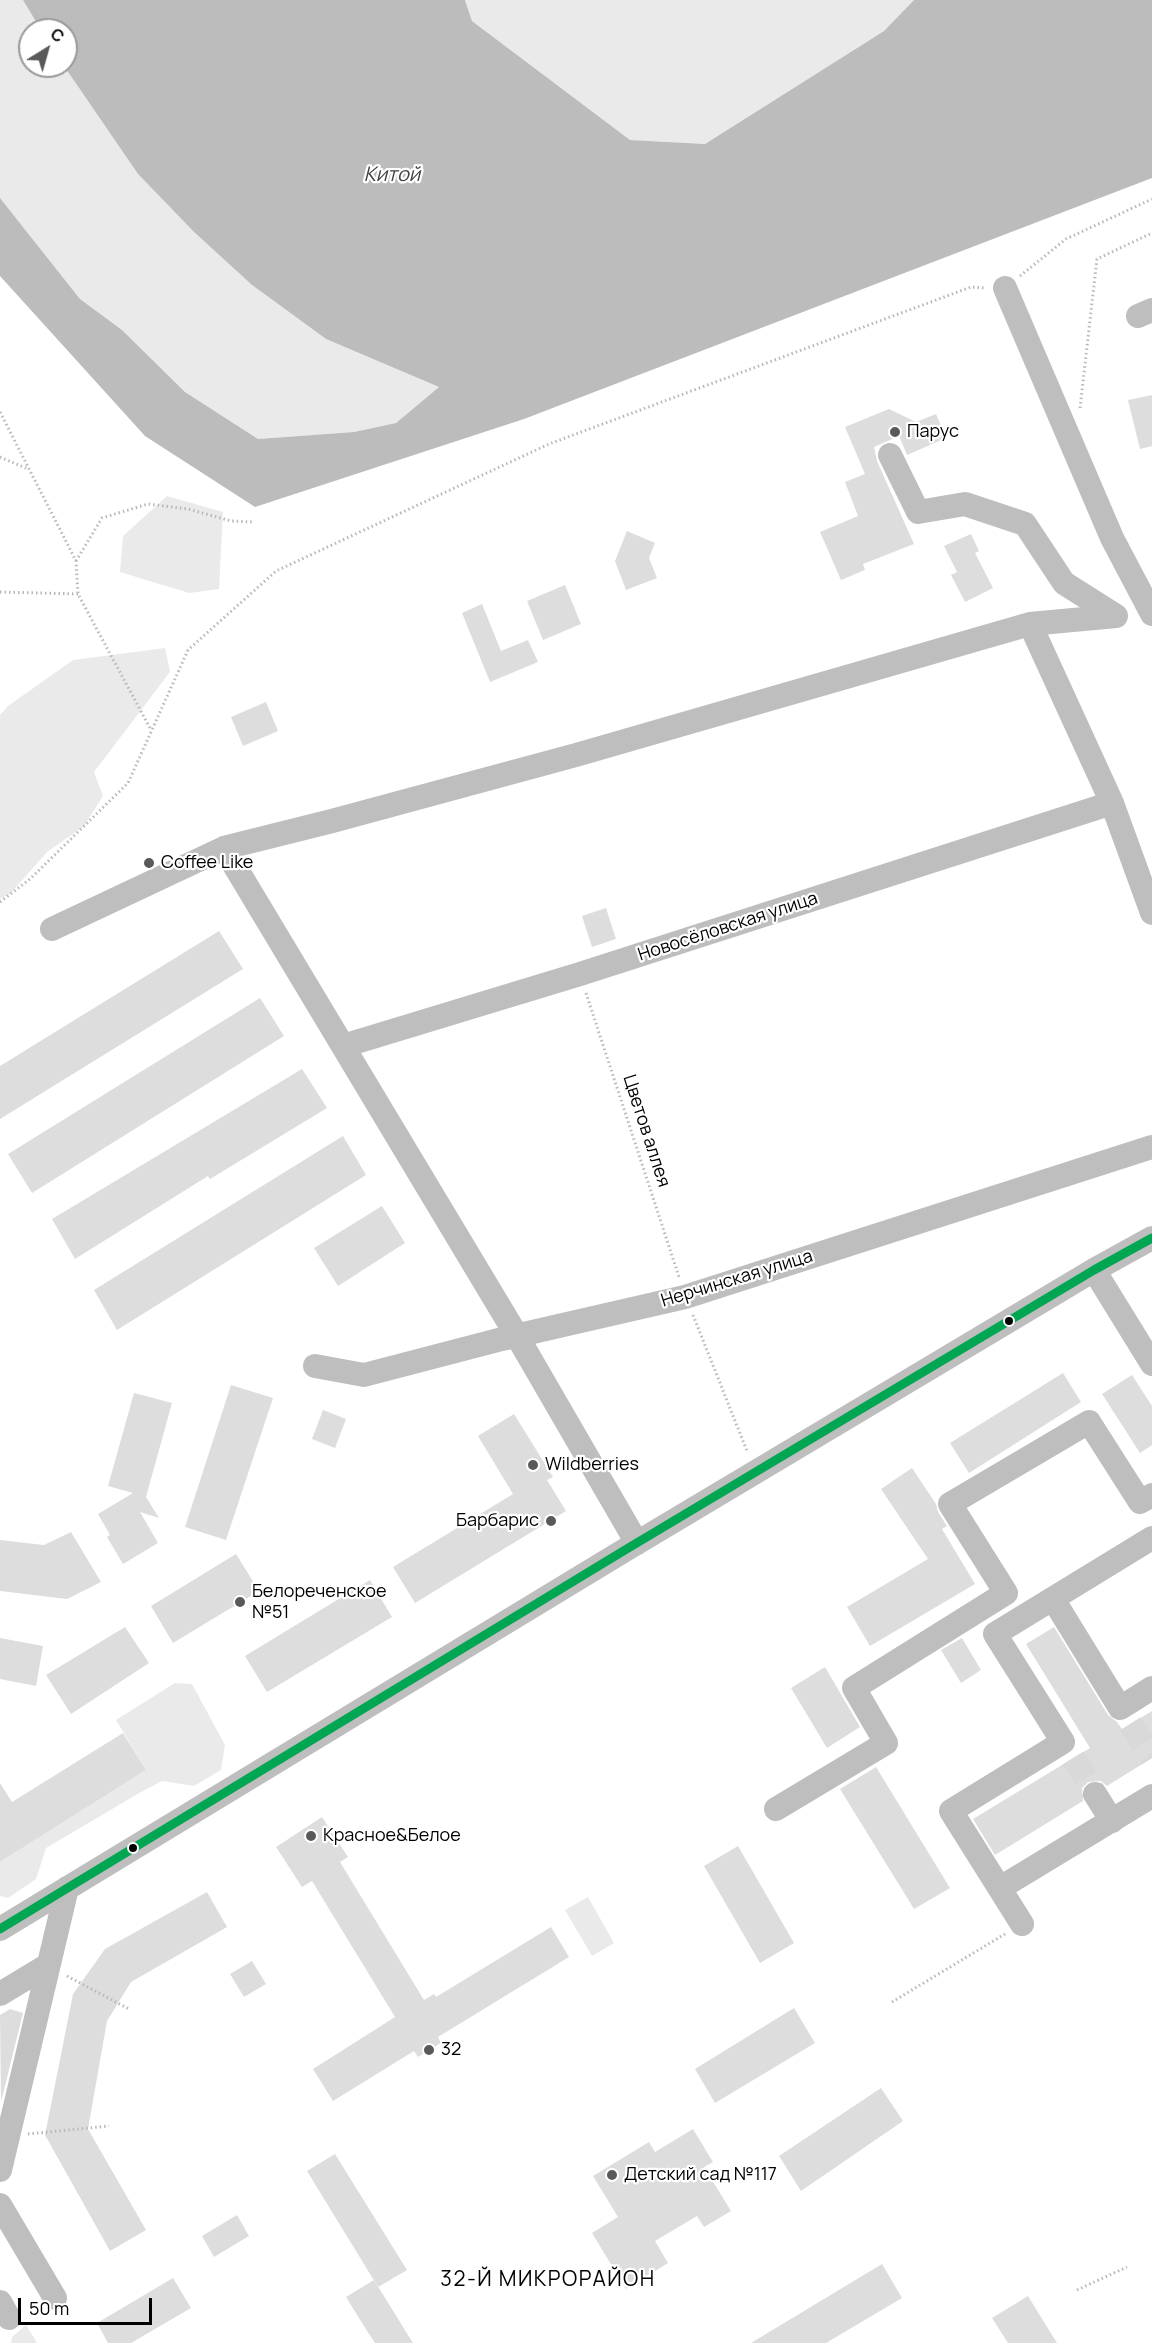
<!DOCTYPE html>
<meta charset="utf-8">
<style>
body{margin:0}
#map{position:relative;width:1152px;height:2343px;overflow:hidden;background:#fff;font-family:Manrope,sans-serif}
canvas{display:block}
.north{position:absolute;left:18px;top:18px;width:60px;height:60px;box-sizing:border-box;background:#fff;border:2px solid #999;border-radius:50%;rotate:37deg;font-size:16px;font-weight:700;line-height:24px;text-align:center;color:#000}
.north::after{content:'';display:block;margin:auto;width:21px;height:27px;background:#595959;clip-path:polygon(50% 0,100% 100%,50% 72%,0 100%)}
.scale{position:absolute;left:18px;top:2298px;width:134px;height:27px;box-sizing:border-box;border:3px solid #000;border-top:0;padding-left:8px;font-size:18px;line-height:21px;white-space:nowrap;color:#000;-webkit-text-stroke:4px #fff;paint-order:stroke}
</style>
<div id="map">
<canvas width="1152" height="2343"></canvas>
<div class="north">С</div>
<div class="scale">50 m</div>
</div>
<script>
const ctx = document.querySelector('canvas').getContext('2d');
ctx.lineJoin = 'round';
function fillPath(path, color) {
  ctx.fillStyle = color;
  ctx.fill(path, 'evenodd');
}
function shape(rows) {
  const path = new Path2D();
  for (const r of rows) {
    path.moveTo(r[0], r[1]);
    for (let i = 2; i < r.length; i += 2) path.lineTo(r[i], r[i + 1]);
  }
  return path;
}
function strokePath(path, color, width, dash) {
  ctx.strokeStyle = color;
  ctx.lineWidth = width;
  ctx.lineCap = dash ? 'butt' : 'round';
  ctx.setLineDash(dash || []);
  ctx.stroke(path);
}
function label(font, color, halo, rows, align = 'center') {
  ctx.font = font + ' Manrope,sans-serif';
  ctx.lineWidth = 4.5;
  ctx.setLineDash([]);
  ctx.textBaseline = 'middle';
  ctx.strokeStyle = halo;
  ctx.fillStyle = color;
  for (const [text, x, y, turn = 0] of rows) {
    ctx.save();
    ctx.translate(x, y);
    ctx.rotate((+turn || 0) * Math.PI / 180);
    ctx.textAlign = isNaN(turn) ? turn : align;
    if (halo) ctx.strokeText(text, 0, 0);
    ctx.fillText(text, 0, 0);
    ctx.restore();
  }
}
fillPath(shape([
 [0,0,23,0,41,30,30,30,30,66,64,66,138,174,194,232,252,285,326,339,439,387,396,423,354,432,258,439,185,392,122,330,80,299,0,198],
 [465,0,914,0,884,31,705,144,630,140,472,21],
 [167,496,223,512,219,589,189,593,120,572,123,536],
 [165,648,170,672,94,772,103,796,84,826,47,852,10,894,0,899,0,715,8,706,73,660],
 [175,1683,192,1684,225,1745,221,1770,194,1786,162,1781,141,1792,46,1848,36,1879,8,1898,0,1896,0,1862,146,1770,116,1720],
 [588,1897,614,1943,592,1956,565,1910],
 [26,2325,37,2343,11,2343,12,2337]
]), '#eaeaea');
fillPath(shape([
 [23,0,465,0,472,21,630,140,705,144,884,31,914,0,1152,0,1152,178,524,419,255,507,145,436,0,276,0,198,80,299,122,330,185,392,258,439,354,432,396,423,439,387,326,339,252,285,194,232,138,174,64,66,66,66,66,30,41,30]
]), '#bcbcbc');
fillPath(shape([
 [1152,395,1152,446,1140,449,1128,400],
 [889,409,916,422,936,414,946,438,907,455,899,436,874,447,877,461,914,544,863,564,865,570,841,580,820,532,858,516,845,482,865,474,845,427],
 [627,531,655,543,649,558,657,578,626,590,615,561],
 [971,534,979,551,975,553,993,588,965,602,951,575,957,572,944,546],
 [565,585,581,624,543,640,527,601],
 [482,604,501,651,528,640,538,662,490,682,462,613],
 [266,702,278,731,243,746,231,717],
 [606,908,616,939,592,947,582,916],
 [219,931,243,969,0,1119,0,1066],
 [260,998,284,1036,32,1193,8,1154],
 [302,1069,327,1108,210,1179,208,1176,75,1259,52,1219],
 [343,1136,366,1175,117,1330,94,1290],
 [382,1206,405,1243,338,1286,314,1248],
 [1063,1373,1081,1402,969,1473,950,1443],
 [1132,1375,1152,1406,1152,1445,1140,1453,1102,1394],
 [231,1385,273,1398,226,1540,185,1527],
 [134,1393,172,1403,146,1497,159,1518,140,1512,158,1543,123,1564,107,1537,110,1535,98,1514,133,1493,108,1486],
 [323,1410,346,1419,335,1448,312,1439],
 [514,1414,553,1477,547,1480,566,1511,415,1603,393,1567,513,1494,478,1436],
 [912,1468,936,1504,938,1512,947,1526,942,1529,975,1584,870,1646,847,1607,928,1559,881,1489],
 [71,1532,101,1582,67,1599,0,1591,0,1540,44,1545],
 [236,1554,259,1591,173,1643,151,1606],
 [370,1580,392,1617,267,1692,245,1656],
 [125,1627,149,1663,71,1714,46,1675],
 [1054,1627,1108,1715,1117,1722,1122,1729,1152,1711,1152,1758,1107,1786,1101,1781,1088,1782,1082,1788,1083,1801,995,1855,973,1819,1090,1748,1026,1644],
 [0,1638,43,1646,36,1686,0,1679],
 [962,1638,981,1670,961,1683,941,1650],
 [825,1667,860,1727,827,1748,791,1688],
 [123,1733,146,1770,0,1862,0,1783,12,1802],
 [876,1767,950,1888,914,1909,840,1789],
 [322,1817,348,1857,340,1862,424,2000,434,1994,436,1997,551,1927,569,1957,438,2037,441,2043,418,2057,414,2051,333,2101,313,2069,395,2017,312,1881,302,1887,276,1847],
 [738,1846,794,1943,760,1963,704,1866],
 [207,1892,227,1927,131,1982,107,2021,88,2129,146,2230,110,2251,45,2135,73,1994,105,1949],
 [252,1961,266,1984,244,1997,230,1974],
 [794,2008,815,2043,715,2103,695,2069],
 [10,2009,23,2013,1,2102,0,2015],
 [881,2088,903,2121,801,2191,779,2156],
 [693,2129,713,2162,704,2167,731,2211,704,2227,697,2216,655,2241,668,2263,626,2289,592,2233,618,2217,593,2176,649,2142,655,2152],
 [335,2154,407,2270,378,2287,307,2171],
 [237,2215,249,2236,214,2257,202,2236],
 [882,2264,902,2298,826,2343,751,2343],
 [173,2278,191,2308,131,2343,108,2343,97,2323],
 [374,2280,413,2343,375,2343,367,2331,346,2297],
 [1028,2296,1057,2343,1008,2343,992,2318]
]), '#ddd');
strokePath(shape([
 [1130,1724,1152,1758],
 [1073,1758,1095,1794]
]), '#d9d9d9', 24, [24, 12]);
strokePath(shape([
 [1020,276,1066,239,1152,199],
 [1080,408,1097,259,1152,233],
 [0,412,76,561,78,594,151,730],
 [0,457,28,469],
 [76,561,102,518,148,504,188,509,231,521,253,522],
 [0,592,78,594],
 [0,902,30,879,128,783,188,650,276,571,549,444,971,287,985,288],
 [586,993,679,1277],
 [693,1315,747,1451],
 [67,1976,129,2009],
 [892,2002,1005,1934],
 [28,2134,109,2126],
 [1077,2290,1127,2267]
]), '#b8b8b8', 3, [1.5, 3]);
strokePath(shape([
 [1005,288,1112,538,1152,614],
 [1138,316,1152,310],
 [890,455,918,512,965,504,1025,524,1064,583,1116,616],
 [1030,624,1112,803,1152,913],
 [224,848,517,1336,637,1543],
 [52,929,224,848,332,821,576,755,1030,624,1116,616],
 [343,1046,580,974,1112,803],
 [1094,1270,1152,1364],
 [315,1366,364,1375,502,1339,685,1297,1152,1147],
 [1053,1599,1120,1708,1152,1688],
 [1095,1794,1112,1821],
 [776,1809,886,1743,854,1688,1006,1593,950,1504,1089,1422,1140,1502,1152,1495],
 [1000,1888,1152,1796],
 [1022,1924,951,1811,1063,1742,995,1634,1152,1538],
 [0,1929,625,1550,1094,1270,1152,1238],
 [0,1994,48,1965],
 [0,2170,67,1888],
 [0,2205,55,2298],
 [0,2302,9,2318]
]), '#bebebe', 24);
strokePath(shape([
 [0,1929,625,1550,1094,1270,1152,1238]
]), '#00a651', 9);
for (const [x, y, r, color] of [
 [895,432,6,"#595959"],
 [149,863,6,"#595959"],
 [1009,1321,5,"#000"],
 [533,1465,6,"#595959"],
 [551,1521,6,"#595959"],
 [240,1602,6,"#595959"],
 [311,1836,6,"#595959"],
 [133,1848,5,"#000"],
 [429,2050,6,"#595959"],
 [612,2175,6,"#595959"]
]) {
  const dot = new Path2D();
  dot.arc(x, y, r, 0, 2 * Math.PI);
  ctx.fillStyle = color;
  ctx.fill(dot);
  strokePath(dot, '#fff', 2);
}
label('18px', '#000', '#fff', [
 ["Парус",907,432],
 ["Coffee Like",161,863],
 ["Wildberries",545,1465],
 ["Барбарис",539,1521,"right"],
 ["Белореченское",252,1592],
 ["№51",252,1613],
 ["Красное&Белое",323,1836],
 ["32",441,2050],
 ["Детский сад №117",624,2175]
], 'left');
label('18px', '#000', '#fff', [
 ["Новосёловская улица",728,927,-18],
 ["Цветов аллея",646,1131,72],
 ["Нерчинская улица",737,1279,-17]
]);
label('italic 20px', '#414141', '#fff', [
 ["Китой",392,175]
]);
ctx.letterSpacing = '1.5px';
label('21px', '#000', '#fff', [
 ["32-Й МИКРОРАЙОН",548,2280]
]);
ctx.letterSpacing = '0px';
</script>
